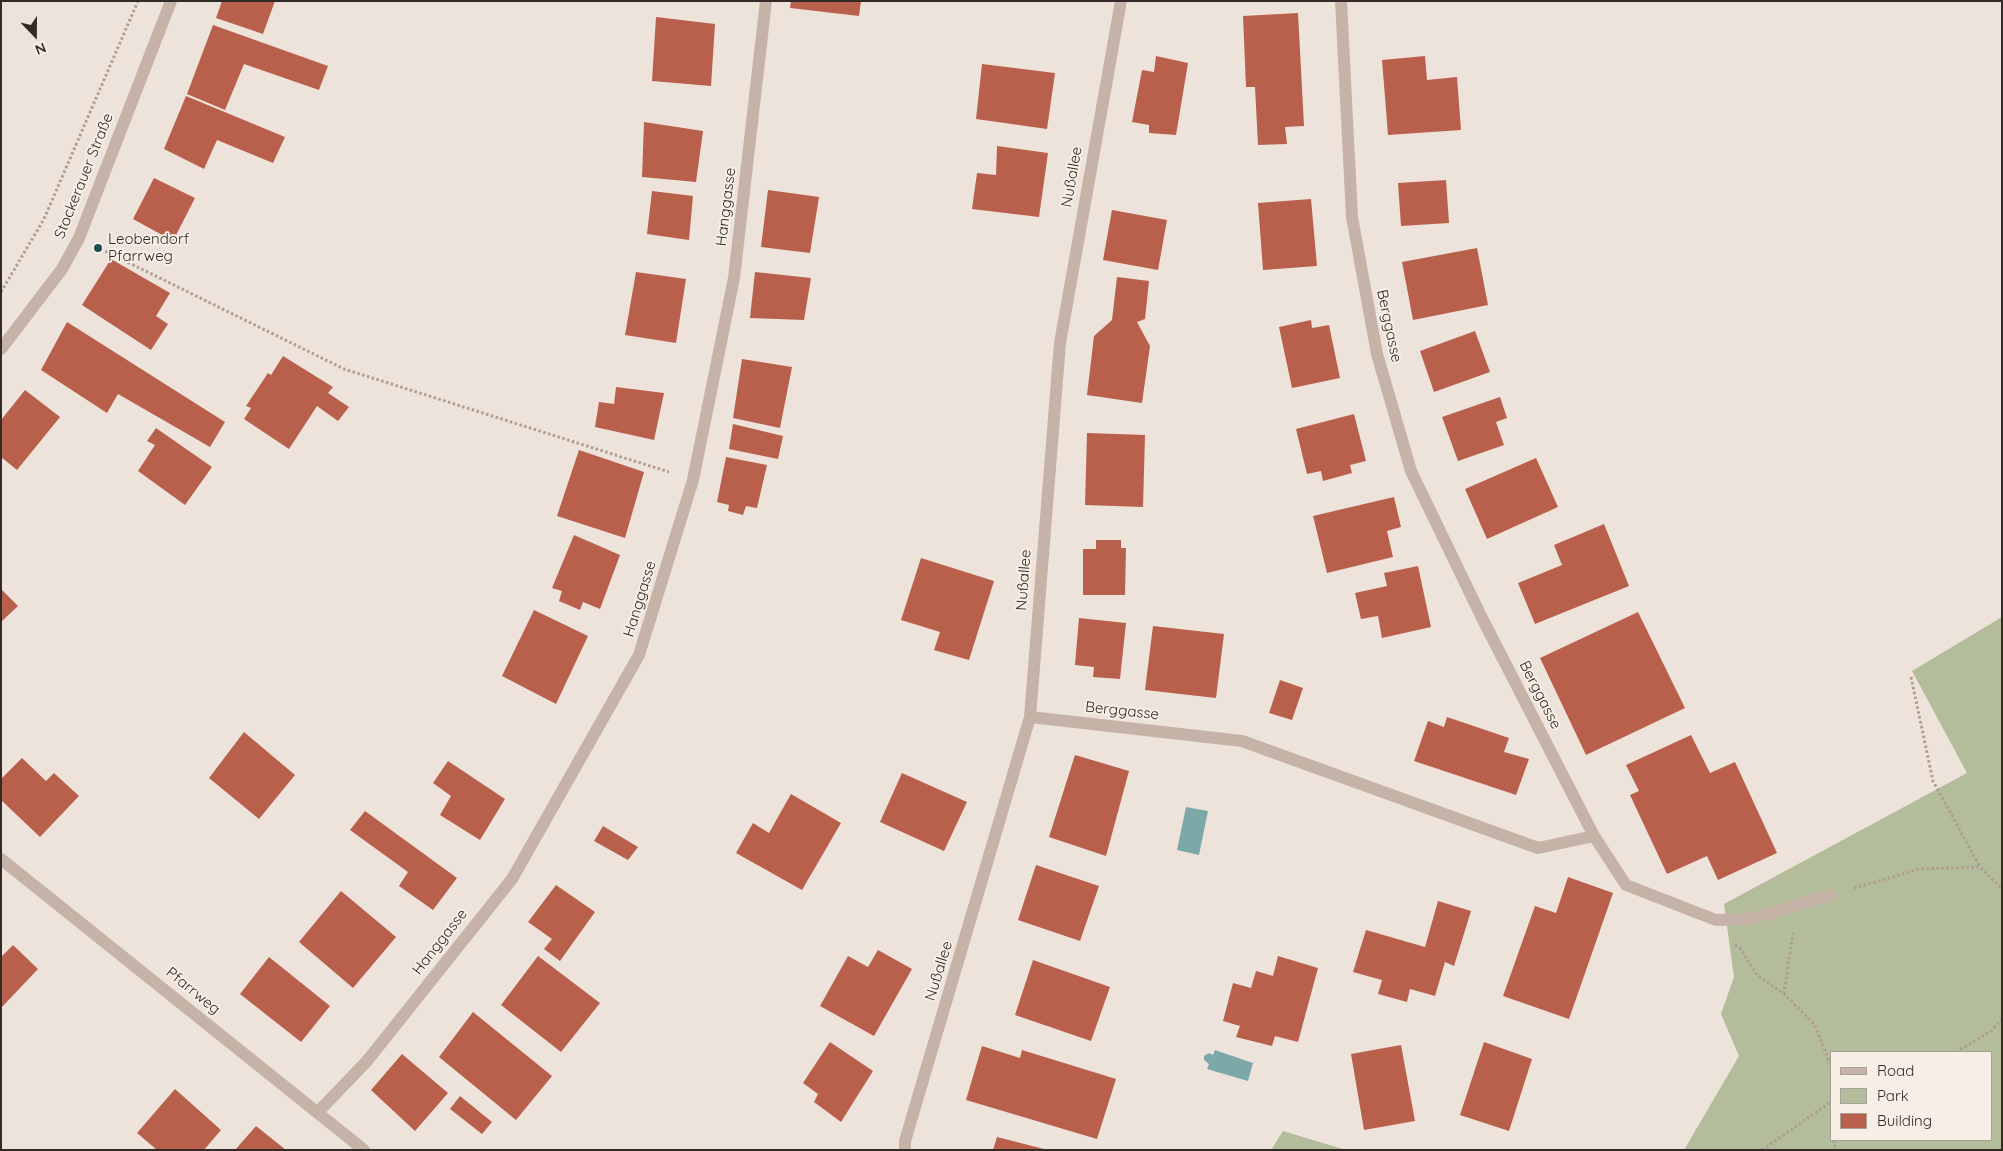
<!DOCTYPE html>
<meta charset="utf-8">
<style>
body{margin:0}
#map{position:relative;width:2003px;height:1151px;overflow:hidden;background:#eee3da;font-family:Quicksand,sans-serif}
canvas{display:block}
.frame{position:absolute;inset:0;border:2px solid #322a27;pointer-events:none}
.legend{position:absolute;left:1830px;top:1051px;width:162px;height:90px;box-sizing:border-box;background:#f7eee5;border:1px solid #a8a099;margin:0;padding:6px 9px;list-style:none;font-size:15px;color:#322a27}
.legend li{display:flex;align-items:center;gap:10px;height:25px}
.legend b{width:25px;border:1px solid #a8a099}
.north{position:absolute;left:10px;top:10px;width:50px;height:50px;-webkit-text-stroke:4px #f7eee5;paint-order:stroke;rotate:158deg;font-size:14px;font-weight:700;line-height:20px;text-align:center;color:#322a27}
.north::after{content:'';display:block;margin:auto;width:18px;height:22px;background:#322a27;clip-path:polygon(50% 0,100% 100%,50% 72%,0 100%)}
</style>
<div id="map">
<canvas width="2003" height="1151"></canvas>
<div class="frame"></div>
<ul class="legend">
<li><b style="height:6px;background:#c5b3a7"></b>Road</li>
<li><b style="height:14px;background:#b3bc9b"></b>Park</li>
<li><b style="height:14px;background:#b9604d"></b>Building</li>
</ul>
<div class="north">N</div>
</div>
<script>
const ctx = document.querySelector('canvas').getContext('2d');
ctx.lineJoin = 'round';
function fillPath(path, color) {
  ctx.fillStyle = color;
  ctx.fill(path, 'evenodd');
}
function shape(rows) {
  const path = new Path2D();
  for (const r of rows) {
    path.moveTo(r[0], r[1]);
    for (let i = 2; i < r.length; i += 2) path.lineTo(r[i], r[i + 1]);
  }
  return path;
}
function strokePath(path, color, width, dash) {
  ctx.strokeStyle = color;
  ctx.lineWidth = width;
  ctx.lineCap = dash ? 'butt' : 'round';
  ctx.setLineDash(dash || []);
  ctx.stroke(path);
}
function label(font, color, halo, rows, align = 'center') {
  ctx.font = font + ' Quicksand,sans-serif';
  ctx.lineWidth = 4;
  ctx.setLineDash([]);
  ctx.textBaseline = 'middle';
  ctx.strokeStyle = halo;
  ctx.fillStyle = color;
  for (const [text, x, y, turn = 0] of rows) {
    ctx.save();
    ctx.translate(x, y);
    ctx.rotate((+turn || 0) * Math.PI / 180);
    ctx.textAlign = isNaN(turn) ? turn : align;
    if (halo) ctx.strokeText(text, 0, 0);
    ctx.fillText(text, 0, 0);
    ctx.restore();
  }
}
fillPath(shape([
 [2002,617,2002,1150,1684,1150,1739,1056,1721,1014,1734,977,1724,904,1967,773,1912,671],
 [1832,1052,1992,1052,1992,1140,1832,1140],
 [1283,1131,1346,1150,1271,1150]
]), '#b3bc9b');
fillPath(shape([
 [1186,807,1208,811,1199,855,1177,850],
 [1215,1050,1253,1063,1248,1081,1207,1069,1209,1064,1204,1060,1204,1056,1209,1053,1213,1055]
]), '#7ca8a7');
fillPath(shape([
 [222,1,275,1,263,34,216,18],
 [791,1,861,1,859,16,790,8],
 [1298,13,1304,126,1285,127,1287,144,1258,145,1255,87,1246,87,1243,16],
 [656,17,715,24,711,86,652,81],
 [213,25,328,66,319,90,244,64,225,110,187,94],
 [1156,56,1188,63,1176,135,1149,133,1149,125,1132,122,1142,70,1154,72],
 [1425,56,1427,80,1457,77,1461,130,1388,135,1382,60],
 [982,64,1055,73,1047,129,976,119],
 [186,96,285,137,273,163,217,140,204,169,164,149],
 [644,122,703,131,696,182,642,177],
 [997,146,1048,153,1039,217,972,209,977,173,996,175],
 [154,178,195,198,173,241,133,219],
 [1446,180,1449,223,1401,226,1398,183],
 [768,190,819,197,810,253,761,247],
 [652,191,693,196,689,240,647,234],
 [1311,199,1317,266,1263,270,1258,203],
 [1112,210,1167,220,1158,270,1103,260],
 [1477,248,1488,305,1413,320,1402,262],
 [111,259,170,293,156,316,168,324,151,350,82,305],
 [636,272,686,279,676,343,625,335],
 [755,272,811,278,804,320,750,318],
 [1117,277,1149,281,1145,319,1137,322,1150,346,1142,403,1087,395,1094,336,1112,320],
 [1311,320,1312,328,1329,325,1340,378,1292,388,1279,327],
 [67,322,225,422,210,447,118,394,107,413,41,370],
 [1475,331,1490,372,1434,392,1420,351],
 [283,356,333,387,328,393,349,407,338,421,317,406,289,449,244,419,251,408,246,406,268,373,271,375],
 [742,359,792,367,780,428,733,418],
 [616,387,664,393,654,440,595,427,599,402,614,404],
 [25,390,60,417,17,470,1,457,1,420],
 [1500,397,1507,418,1496,422,1504,445,1458,461,1442,417],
 [1354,414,1366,461,1350,465,1352,473,1323,481,1321,471,1307,474,1296,429],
 [733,424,783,436,778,459,729,449],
 [156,428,212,467,185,505,138,471,155,445,147,441],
 [1087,433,1145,435,1143,507,1085,505],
 [579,450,644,472,625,538,557,516],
 [726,457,767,465,757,508,746,506,743,515,728,511,729,505,717,502],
 [1536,458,1558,507,1487,539,1465,489],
 [1394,497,1401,527,1387,531,1393,557,1327,573,1313,516],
 [1604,524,1629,586,1535,624,1518,583,1562,565,1554,545],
 [574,535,620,555,600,609,583,602,580,610,559,601,562,591,552,588],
 [1096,540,1121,540,1121,548,1126,548,1125,595,1083,595,1083,549,1096,549],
 [921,558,994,581,969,660,934,650,940,632,901,620],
 [1418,566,1431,627,1382,638,1378,616,1361,619,1355,593,1387,586,1384,573],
 [1,589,18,606,1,622],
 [534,610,588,636,556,704,502,676],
 [1638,612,1685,708,1586,755,1540,658],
 [1079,618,1126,623,1120,679,1093,677,1094,667,1075,665],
 [1153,626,1224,634,1216,698,1145,690],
 [1280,680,1303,688,1292,720,1269,713],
 [1447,717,1509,738,1504,752,1529,759,1516,795,1414,761,1428,721,1444,727],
 [244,732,295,775,259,819,209,778],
 [1691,735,1710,773,1735,762,1777,853,1718,880,1707,856,1667,874,1630,795,1639,791,1626,765],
 [1075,755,1129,771,1106,856,1049,837],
 [22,758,46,781,54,773,79,796,40,837,1,800,1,779],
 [448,761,505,799,480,840,440,815,451,796,433,783],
 [902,773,967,802,944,851,880,822],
 [791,794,841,823,802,890,736,853,753,823,769,833],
 [365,811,457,878,433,910,399,886,408,872,350,830],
 [603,826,638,847,628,860,594,841],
 [1036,865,1099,886,1080,941,1018,920],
 [1568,877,1613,893,1569,1019,1503,996,1535,906,1556,913],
 [556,885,595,912,560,961,544,949,552,939,528,922],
 [341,891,396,937,353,988,299,942],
 [1438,901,1471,911,1454,966,1445,962,1435,996,1410,989,1407,1002,1378,994,1382,980,1353,972,1366,930,1425,947],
 [13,945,38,969,1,1008,1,957],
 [878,950,912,969,874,1036,820,1006,848,956,868,967],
 [538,956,600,1003,561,1052,501,1005],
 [1278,956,1318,968,1298,1042,1275,1036,1272,1046,1236,1037,1240,1026,1223,1021,1233,983,1251,988,1256,971,1273,976],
 [269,957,330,1006,301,1042,240,994],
 [1033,960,1110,987,1091,1041,1015,1015],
 [473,1012,552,1076,516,1120,439,1057],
 [830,1042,873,1071,841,1122,814,1102,818,1094,803,1083],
 [1484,1042,1532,1059,1509,1131,1460,1115],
 [1401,1045,1415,1121,1364,1130,1351,1054],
 [982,1046,1020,1058,1022,1050,1116,1079,1097,1139,966,1100],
 [402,1054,448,1093,415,1131,371,1090],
 [175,1089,221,1130,204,1150,157,1150,137,1133],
 [460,1096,492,1122,482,1134,450,1109],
 [256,1126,286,1150,235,1150],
 [997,1137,1044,1149,1044,1150,993,1150]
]), '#b9604d');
strokePath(shape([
 [101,249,344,369,669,472],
 [1,292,44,219,138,1],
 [1911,677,1933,781,1980,867],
 [1854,888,1920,869,1980,867,2002,889],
 [1735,945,1740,948,1757,975,1784,994,1815,1025,1832,1069],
 [1784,994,1793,933],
 [1956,1052,1991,1031,2002,1019],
 [1832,1091,1832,1105],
 [1834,1140,1835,1150],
 [1762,1150,1832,1101]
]), '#b09d91', 3, [2.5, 2.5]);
strokePath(shape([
 [1594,836,1626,885,1716,920,1749,919,1831,895]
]), '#c5b3a7', 12);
strokePath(shape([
 [1030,717,1242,741,1538,848,1594,836,1483,620,1411,471,1377,354,1352,217,1341,1],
 [1,859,364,1150],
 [318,1112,367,1061,512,879,639,655,693,480,734,278,766,1],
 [905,1150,905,1141,1030,717,1060,343,1121,1]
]), '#c5b3a7', 12);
strokePath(shape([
 [1,349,62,269,79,238,171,1]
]), '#c5b3a7', 12);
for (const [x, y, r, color] of [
 [98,248,5,"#214f4f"]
]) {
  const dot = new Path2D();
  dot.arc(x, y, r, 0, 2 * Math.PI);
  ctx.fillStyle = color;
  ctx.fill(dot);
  strokePath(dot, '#f7eee5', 2);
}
label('15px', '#322a27', '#f7eee5', [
 ["Stockerauer Straße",84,176,-68],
 ["Nußallee",1072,177,-80],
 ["Hanggasse",726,207,-83],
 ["Berggasse",1389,326,78],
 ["Nußallee",1024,580,-86],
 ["Hanggasse",640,599,-73],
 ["Berggasse",1540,695,63],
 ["Berggasse",1122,711,6],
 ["Hanggasse",440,942,-52],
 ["Nußallee",939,971,-73],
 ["Pfarrweg",193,991,39]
]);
label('15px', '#322a27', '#f7eee5', [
 ["Leobendorf",108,239],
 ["Pfarrweg",108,256]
], 'left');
</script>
